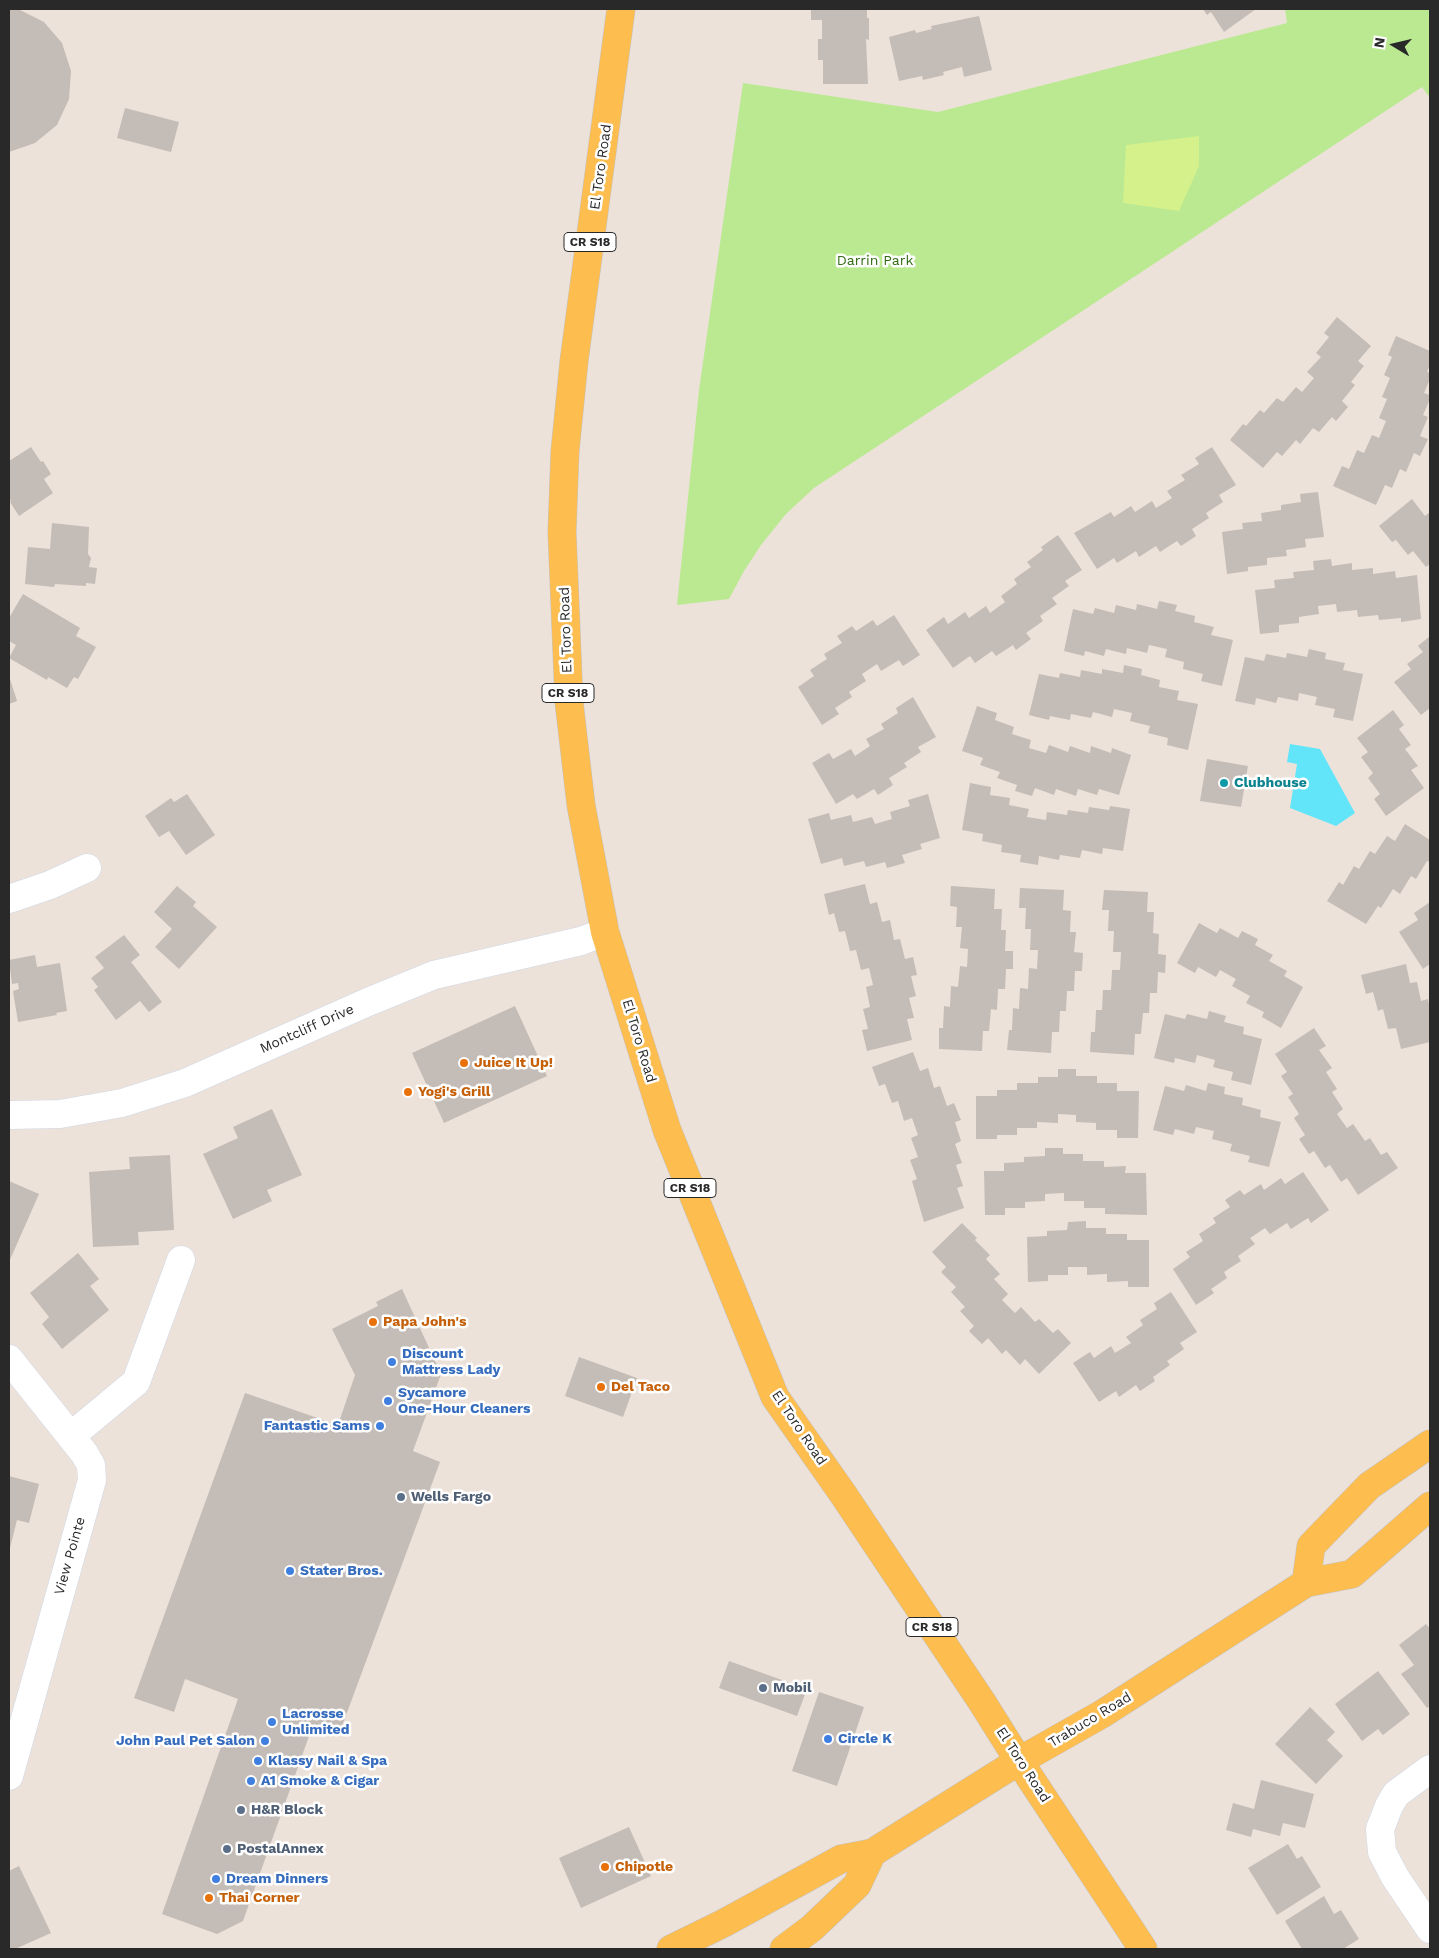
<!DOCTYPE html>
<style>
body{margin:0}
#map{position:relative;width:1439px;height:1958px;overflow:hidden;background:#ede2da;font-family:"Work Sans",sans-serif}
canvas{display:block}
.frame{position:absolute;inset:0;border:10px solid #292929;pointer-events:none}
.north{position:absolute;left:1369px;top:20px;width:50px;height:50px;-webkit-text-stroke:4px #fff;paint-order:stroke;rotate:279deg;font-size:14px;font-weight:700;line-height:20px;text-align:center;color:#292929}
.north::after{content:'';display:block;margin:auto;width:18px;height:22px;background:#292929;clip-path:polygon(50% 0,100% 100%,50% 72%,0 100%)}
</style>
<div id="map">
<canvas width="1439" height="1958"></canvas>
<div class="frame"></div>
<div class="north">N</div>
</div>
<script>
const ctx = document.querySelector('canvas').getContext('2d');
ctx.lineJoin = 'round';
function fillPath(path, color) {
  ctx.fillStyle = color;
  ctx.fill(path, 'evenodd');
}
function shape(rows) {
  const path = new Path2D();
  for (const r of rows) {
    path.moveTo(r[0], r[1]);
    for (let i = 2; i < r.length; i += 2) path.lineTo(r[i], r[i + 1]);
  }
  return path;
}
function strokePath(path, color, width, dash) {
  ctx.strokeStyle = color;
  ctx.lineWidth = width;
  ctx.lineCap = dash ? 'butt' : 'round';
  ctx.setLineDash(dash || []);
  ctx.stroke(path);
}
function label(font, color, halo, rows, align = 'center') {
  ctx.font = font + ' "Work Sans",sans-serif';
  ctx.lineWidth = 5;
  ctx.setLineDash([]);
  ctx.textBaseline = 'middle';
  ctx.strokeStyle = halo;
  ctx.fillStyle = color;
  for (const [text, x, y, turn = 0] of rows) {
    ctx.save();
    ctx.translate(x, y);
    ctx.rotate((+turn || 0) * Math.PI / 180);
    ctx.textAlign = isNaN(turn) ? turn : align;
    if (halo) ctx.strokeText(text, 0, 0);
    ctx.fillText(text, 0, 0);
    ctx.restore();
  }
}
fillPath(shape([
 [1285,9,1430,9,1430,98,1422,87,814,488,786,514,761,545,744,571,729,599,677,605,699,390,743,83,938,112,1287,23]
]), '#bae991');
fillPath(shape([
 [1199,136,1199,166,1179,211,1123,203,1126,145]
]), '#d4f18b');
fillPath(shape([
 [1290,744,1320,749,1355,813,1336,826,1290,808,1297,764,1287,762]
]), '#62e5f9');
fillPath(shape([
 [9,9,18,9,44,22,62,43,71,71,69,99,57,125,35,143,9,152],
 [811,9,867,9,867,18,869,18,869,40,866,39,868,84,823,84,823,60,818,60,818,39,822,39,822,20,811,20],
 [1203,9,1256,9,1224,32,1211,12,1207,15],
 [979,16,992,70,964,77,962,67,943,72,944,75,923,80,922,76,899,81,889,37,915,30,916,33,932,29,931,26],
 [125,108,179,122,171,152,117,138],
 [1337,317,1371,346,1358,361,1364,366,1351,382,1355,385,1342,401,1348,407,1336,421,1332,417,1319,432,1313,428,1300,444,1296,440,1282,456,1277,452,1263,468,1230,440,1243,424,1246,426,1260,410,1264,413,1277,398,1283,402,1296,387,1302,392,1314,378,1307,372,1321,357,1316,353,1329,337,1324,333],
 [1396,336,1430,351,1430,364,1427,372,1430,373,1430,379,1424,393,1430,395,1430,399,1423,415,1428,417,1420,436,1428,439,1420,456,1414,453,1406,472,1400,469,1392,488,1385,485,1376,505,1333,486,1342,466,1349,469,1357,450,1364,453,1372,435,1379,438,1386,421,1379,418,1387,399,1382,397,1390,378,1384,375,1392,357,1388,355],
 [31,447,41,462,43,461,51,474,44,479,53,493,19,516,10,502,11,501,9,497,9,461],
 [1212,447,1236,485,1219,495,1223,502,1206,513,1209,518,1192,529,1196,536,1181,546,1177,541,1160,552,1156,546,1139,557,1136,551,1117,563,1114,558,1097,569,1074,533,1111,512,1114,517,1131,506,1135,512,1152,501,1156,508,1172,498,1167,491,1185,480,1181,475,1199,464,1195,458],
 [1318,492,1324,537,1305,539,1306,547,1286,550,1287,556,1267,558,1267,565,1248,567,1248,571,1227,574,1222,532,1243,529,1242,523,1262,521,1261,513,1281,510,1281,505,1301,502,1300,494],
 [1412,499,1425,516,1430,512,1430,564,1426,567,1413,551,1408,555,1396,540,1392,542,1379,526],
 [52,523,89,527,88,554,91,558,89,567,97,568,95,584,86,583,86,586,55,584,54,587,25,584,28,547,50,549],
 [1058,535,1082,570,1065,581,1069,586,1052,598,1057,604,1040,616,1043,621,1026,633,1031,639,1016,650,1013,645,996,656,992,651,975,663,970,656,953,668,926,630,944,617,948,624,965,612,969,618,986,606,990,613,1005,602,1001,596,1017,584,1014,579,1031,567,1027,562,1043,550,1041,547],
 [1331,559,1332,566,1352,563,1352,570,1373,568,1373,574,1395,571,1396,578,1417,575,1421,619,1401,622,1401,618,1379,620,1378,615,1358,617,1357,610,1337,612,1336,604,1318,606,1319,614,1299,617,1299,623,1279,625,1279,632,1260,634,1255,590,1275,588,1274,580,1294,578,1293,572,1314,570,1313,561],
 [23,594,80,628,76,636,96,647,78,679,74,677,67,688,48,677,47,680,9,658,16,645,9,641,9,618],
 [1159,601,1177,605,1175,611,1195,616,1194,622,1214,627,1211,635,1233,640,1222,686,1201,681,1203,674,1183,669,1184,662,1165,657,1167,649,1149,645,1147,653,1127,648,1126,654,1106,649,1104,656,1085,651,1084,656,1064,651,1073,609,1093,614,1095,608,1114,613,1116,605,1136,610,1137,604,1157,609],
 [894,615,920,655,903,666,899,660,881,671,877,664,862,674,866,681,849,692,852,697,835,708,839,714,822,725,798,687,814,676,810,670,827,659,824,654,842,643,837,636,852,626,856,631,873,620,877,626],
 [1430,636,1430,708,1421,715,1394,682,1411,669,1407,664,1423,652,1418,646],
 [1309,649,1326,653,1325,659,1345,663,1343,670,1363,674,1353,721,1333,717,1335,709,1315,705,1317,697,1299,693,1298,701,1278,697,1276,703,1256,698,1255,705,1235,701,1245,657,1264,661,1266,654,1286,658,1287,653,1307,657],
 [1124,665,1142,669,1141,675,1160,680,1159,687,1179,691,1177,700,1198,704,1188,750,1167,745,1168,738,1148,733,1150,726,1130,721,1132,713,1114,709,1112,717,1093,712,1091,718,1071,714,1070,720,1050,716,1049,720,1029,715,1039,674,1059,678,1060,673,1080,677,1081,670,1102,674,1102,669,1123,673],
 [9,676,17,701,9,704],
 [913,697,936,737,918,747,921,752,904,763,907,767,889,778,893,785,878,795,874,789,857,799,853,794,836,804,812,763,829,753,833,759,851,749,855,756,870,746,866,739,884,729,881,724,898,713,896,708],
 [977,706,997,713,995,720,1014,727,1012,734,1031,740,1029,748,1046,753,1049,745,1068,752,1070,746,1090,753,1091,746,1111,753,1112,748,1131,755,1119,795,1099,789,1097,795,1078,789,1076,796,1056,789,1054,795,1035,788,1032,796,1015,791,1017,785,997,778,1000,772,980,765,983,758,962,751],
 [1393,710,1404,725,1399,729,1411,745,1405,749,1418,766,1411,770,1424,788,1386,816,1374,799,1380,794,1368,778,1373,773,1361,757,1368,752,1357,738],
 [1207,759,1248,766,1241,807,1200,801],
 [970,783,991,787,990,795,1010,798,1009,805,1029,809,1027,817,1046,820,1047,812,1067,815,1068,810,1088,813,1089,807,1109,810,1110,806,1130,809,1123,851,1103,848,1102,854,1082,850,1080,858,1060,855,1059,860,1039,856,1038,865,1020,862,1021,855,1001,852,1002,845,982,841,983,834,962,830],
 [187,794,215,835,186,855,169,831,159,837,145,816,171,798,174,802],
 [928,794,940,838,920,844,922,849,902,855,905,863,887,868,885,862,866,867,864,861,844,866,842,858,821,864,808,819,829,813,831,820,851,815,853,822,872,817,875,824,892,819,890,812,910,806,908,800],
 [1405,824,1430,840,1430,862,1427,861,1416,879,1411,876,1400,894,1393,889,1381,908,1378,906,1366,924,1327,901,1339,882,1343,885,1354,866,1359,869,1370,851,1375,854,1387,836,1395,841],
 [865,884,870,904,877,902,882,922,890,920,894,940,900,939,905,959,913,957,917,975,911,976,916,996,909,998,914,1018,907,1019,912,1040,867,1051,862,1030,868,1029,863,1009,870,1007,866,987,873,985,869,968,861,970,856,950,850,951,845,931,839,932,834,913,829,915,824,894],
 [177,886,196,902,193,906,217,927,179,969,155,947,172,929,154,912],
 [951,886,995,889,994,909,1002,909,1001,930,1006,930,1005,951,1013,951,1013,969,1006,969,1005,989,998,989,997,1010,991,1009,989,1031,983,1031,982,1051,939,1049,939,1028,943,1028,944,1006,950,1007,951,986,958,987,960,966,967,967,968,949,960,948,962,927,956,927,957,907,950,906],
 [1020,888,1064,890,1063,910,1071,911,1070,932,1076,932,1074,952,1083,953,1082,971,1075,971,1074,991,1067,991,1066,1011,1060,1011,1059,1032,1052,1032,1051,1053,1007,1050,1009,1030,1012,1030,1013,1008,1019,1009,1020,988,1028,989,1029,968,1037,969,1038,950,1030,950,1031,929,1025,929,1026,908,1019,908],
 [1104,890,1148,892,1147,912,1154,912,1153,933,1159,934,1158,954,1166,955,1165,973,1158,972,1157,993,1150,993,1149,1013,1143,1013,1141,1034,1135,1034,1134,1055,1090,1052,1091,1032,1095,1032,1096,1010,1102,1010,1103,990,1111,990,1112,970,1120,970,1121,952,1113,952,1114,931,1108,931,1109,910,1102,910],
 [1430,902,1430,964,1423,969,1399,932,1418,920,1414,913],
 [1199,923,1217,933,1220,928,1238,938,1242,931,1258,939,1255,945,1273,955,1269,961,1287,971,1284,976,1303,987,1281,1028,1262,1017,1264,1012,1246,1003,1250,996,1232,986,1236,979,1220,970,1216,977,1198,967,1195,973,1177,963],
 [124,935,140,955,131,962,162,1002,149,1012,140,1001,116,1020,94,990,98,987,91,978,104,968,95,957],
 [35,955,37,967,60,963,67,1011,56,1013,57,1015,18,1022,13,991,19,989,18,983,12,984,9,960],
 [1406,964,1410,983,1417,982,1421,1001,1428,999,1430,1010,1430,1042,1401,1049,1396,1028,1388,1029,1383,1009,1378,1011,1373,992,1366,994,1361,975],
 [515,1006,547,1076,444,1123,412,1053],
 [1209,1011,1226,1016,1224,1022,1244,1027,1243,1034,1262,1039,1251,1085,1231,1080,1233,1072,1213,1067,1215,1060,1197,1055,1195,1063,1175,1058,1174,1063,1154,1058,1165,1014,1185,1019,1187,1014,1207,1019],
 [1314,1028,1326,1046,1319,1050,1332,1068,1326,1072,1337,1089,1332,1092,1343,1109,1337,1114,1347,1128,1353,1124,1365,1141,1370,1138,1381,1155,1387,1152,1398,1168,1358,1195,1347,1178,1341,1182,1330,1165,1325,1168,1314,1151,1309,1154,1299,1139,1305,1135,1294,1118,1299,1114,1288,1097,1293,1094,1281,1076,1287,1072,1275,1054],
 [913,1052,920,1071,928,1068,934,1088,940,1086,947,1106,954,1103,961,1120,955,1122,961,1141,955,1144,962,1163,956,1165,963,1186,957,1188,964,1208,924,1222,912,1181,917,1179,910,1160,918,1157,911,1138,918,1135,912,1118,904,1121,898,1101,892,1103,885,1084,879,1086,872,1067],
 [1058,1069,1076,1069,1076,1076,1097,1076,1097,1083,1117,1083,1117,1091,1139,1091,1138,1138,1117,1138,1117,1130,1096,1130,1096,1123,1076,1122,1076,1115,1058,1114,1058,1123,1037,1122,1037,1128,1017,1128,1017,1135,997,1135,997,1139,976,1139,976,1096,997,1096,997,1090,1017,1090,1017,1083,1038,1083,1038,1077,1058,1077],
 [1208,1083,1225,1087,1224,1094,1243,1098,1242,1105,1261,1110,1260,1117,1281,1122,1269,1167,1248,1162,1250,1156,1230,1151,1232,1144,1212,1139,1214,1131,1196,1127,1194,1134,1175,1129,1173,1135,1153,1130,1165,1086,1184,1091,1186,1085,1206,1091],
 [272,1109,302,1175,267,1190,272,1201,233,1219,203,1154,238,1138,233,1127],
 [1045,1148,1063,1148,1063,1154,1083,1154,1083,1161,1104,1161,1104,1167,1126,1166,1125,1173,1146,1173,1147,1215,1105,1214,1105,1208,1084,1208,1084,1201,1064,1201,1064,1193,1045,1194,1045,1201,1025,1202,1025,1208,1005,1208,1005,1215,985,1215,984,1171,1004,1171,1004,1163,1024,1162,1024,1157,1045,1156],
 [170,1155,174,1230,138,1232,139,1245,93,1247,89,1172,130,1169,129,1157],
 [1303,1172,1329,1210,1311,1223,1308,1218,1291,1229,1287,1223,1270,1234,1265,1228,1250,1238,1255,1244,1238,1256,1241,1261,1224,1272,1227,1278,1211,1289,1214,1293,1196,1305,1173,1269,1190,1257,1186,1252,1203,1241,1199,1234,1216,1223,1213,1218,1230,1207,1225,1200,1240,1190,1244,1195,1261,1184,1264,1190,1281,1178,1285,1184],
 [9,1181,39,1194,9,1262],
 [1086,1221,1086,1228,1106,1228,1106,1234,1127,1234,1127,1240,1149,1240,1149,1287,1128,1287,1128,1281,1107,1282,1107,1274,1087,1275,1087,1267,1068,1267,1068,1275,1048,1275,1048,1281,1028,1282,1027,1237,1047,1236,1047,1231,1067,1230,1068,1222],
 [962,1223,977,1238,975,1240,990,1255,986,1259,1000,1274,994,1279,1008,1294,1002,1300,1015,1313,1021,1307,1035,1322,1039,1319,1053,1333,1058,1329,1071,1343,1039,1374,1025,1359,1020,1365,1006,1350,1002,1354,988,1338,982,1344,969,1331,974,1326,960,1311,965,1307,951,1292,956,1287,941,1272,946,1267,932,1252],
 [78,1253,99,1279,90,1286,109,1310,62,1349,42,1324,49,1317,30,1293],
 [402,1289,441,1374,413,1451,440,1462,339,1734,313,1725,243,1921,217,1934,162,1914,238,1699,185,1679,174,1712,134,1698,245,1393,338,1425,355,1375,332,1329,378,1306,376,1302],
 [1171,1292,1197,1332,1180,1343,1184,1349,1167,1361,1170,1365,1153,1377,1155,1381,1140,1391,1136,1385,1119,1397,1116,1391,1099,1402,1073,1363,1090,1352,1094,1358,1111,1346,1115,1353,1131,1343,1126,1337,1143,1325,1140,1320,1157,1309,1154,1303],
 [579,1357,637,1378,623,1417,565,1396],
 [9,1476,39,1484,29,1523,17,1520,9,1552],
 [1426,1624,1430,1629,1430,1706,1427,1708,1401,1674,1414,1665,1399,1645],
 [729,1661,807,1689,797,1716,719,1688],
 [1378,1671,1410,1714,1383,1735,1378,1729,1362,1741,1335,1704],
 [819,1692,864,1707,837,1786,792,1771],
 [1310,1707,1335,1732,1327,1740,1343,1756,1316,1784,1275,1744],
 [1261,1780,1314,1794,1305,1828,1283,1823,1280,1836,1253,1829,1251,1837,1226,1830,1233,1803,1254,1809],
 [629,1827,651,1876,581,1908,559,1858],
 [1288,1844,1297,1859,1302,1856,1321,1887,1277,1915,1248,1868],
 [19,1866,51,1933,15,1949,9,1949,9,1871],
 [1324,1896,1334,1914,1341,1910,1359,1939,1343,1949,1302,1949,1285,1921]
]), '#c4bcb6');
const minor = shape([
 [9,899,50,885,87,868],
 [9,1115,60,1114,122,1103,185,1083,368,1002,434,975,581,941,605,932],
 [9,1359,84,1453,91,1465,92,1480,9,1776],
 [71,1436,136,1382,181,1260],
 [1430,1769,1396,1794,1389,1806,1380,1829,1382,1852,1395,1877,1430,1929]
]);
const major = shape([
 [621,9,574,361,565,451,562,532,569,702,581,805,605,932,667,1130,775,1397,843,1494,982,1702,1019,1761,1143,1949],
 [1306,1583,1311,1546,1369,1486,1430,1444],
 [671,1949,724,1923,841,1859,872,1853,1019,1761,1102,1714,1306,1583,1352,1574,1430,1506],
 [784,1949,812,1928,857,1885,872,1853]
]);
strokePath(minor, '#cfd6e4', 29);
strokePath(major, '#c3c3c3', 29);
strokePath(minor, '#fff', 28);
strokePath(major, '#fdbd4f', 28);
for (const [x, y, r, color] of [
 [1224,783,5,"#0f9aa8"],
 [464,1063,5,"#e8710a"],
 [408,1092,5,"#e8710a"],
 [373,1322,5,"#e8710a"],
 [392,1362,5,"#3f7fe0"],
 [601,1387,5,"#e8710a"],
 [388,1401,5,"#3f7fe0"],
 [380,1426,5,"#3f7fe0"],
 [401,1497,5,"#5c6f8a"],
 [290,1571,5,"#3f7fe0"],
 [763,1688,5,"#5c6f8a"],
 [272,1722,5,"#3f7fe0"],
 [828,1739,5,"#3f7fe0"],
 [265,1741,5,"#3f7fe0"],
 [258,1761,5,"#3f7fe0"],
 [251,1781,5,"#3f7fe0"],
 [241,1810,5,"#5c6f8a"],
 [227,1849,5,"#5c6f8a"],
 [605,1867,5,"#e8710a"],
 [216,1879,5,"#3f7fe0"],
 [209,1898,5,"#e8710a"]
]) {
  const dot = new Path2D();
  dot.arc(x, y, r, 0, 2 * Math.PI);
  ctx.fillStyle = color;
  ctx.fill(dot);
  strokePath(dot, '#fff', 2);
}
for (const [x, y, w] of [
 [590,242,52],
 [568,693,52],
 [690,1188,52],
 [932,1627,52]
]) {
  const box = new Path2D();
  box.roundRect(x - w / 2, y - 9.5, w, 19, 4);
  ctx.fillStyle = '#fff';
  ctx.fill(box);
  strokePath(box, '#292929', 1);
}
label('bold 12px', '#292929', null, [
 ["CR S18",590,242],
 ["CR S18",568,693],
 ["CR S18",690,1188],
 ["CR S18",932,1627]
]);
label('14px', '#292929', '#fff', [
 ["El Toro Road",601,167,-82],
 ["El Toro Road",566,630,-92],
 ["Montcliff Drive",307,1029,-24],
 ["El Toro Road",639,1041,73],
 ["El Toro Road",799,1428,56],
 ["View Pointe",70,1556,-74],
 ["Trabuco Road",1090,1720,-31],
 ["El Toro Road",1023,1765,57]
]);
label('14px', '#326c13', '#fff', [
 ["Darrin Park",875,261]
]);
label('bold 14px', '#0d838f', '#fff', [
 ["Clubhouse",1234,783]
], 'left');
label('bold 14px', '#c56008', '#fff', [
 ["Juice It Up!",474,1063],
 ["Yogi's Grill",418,1092],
 ["Papa John's",383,1322],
 ["Del Taco",611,1387],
 ["Chipotle",615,1867],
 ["Thai Corner",219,1898]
], 'left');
label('bold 14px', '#366cbe', '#fff', [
 ["Discount",402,1354],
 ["Mattress Lady",402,1370],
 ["Sycamore",398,1393],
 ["One-Hour Cleaners",398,1409],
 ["Fantastic Sams",370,1426,"right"],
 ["Stater Bros.",300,1571],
 ["Lacrosse",282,1714],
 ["Unlimited",282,1730],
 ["Circle K",838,1739],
 ["John Paul Pet Salon",255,1741,"right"],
 ["Klassy Nail & Spa",268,1761],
 ["A1 Smoke & Cigar",261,1781],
 ["Dream Dinners",226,1879]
], 'left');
label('bold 14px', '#4e5e75', '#fff', [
 ["Wells Fargo",411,1497],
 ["Mobil",773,1688],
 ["H&R Block",251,1810],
 ["PostalAnnex",237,1849]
], 'left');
</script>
